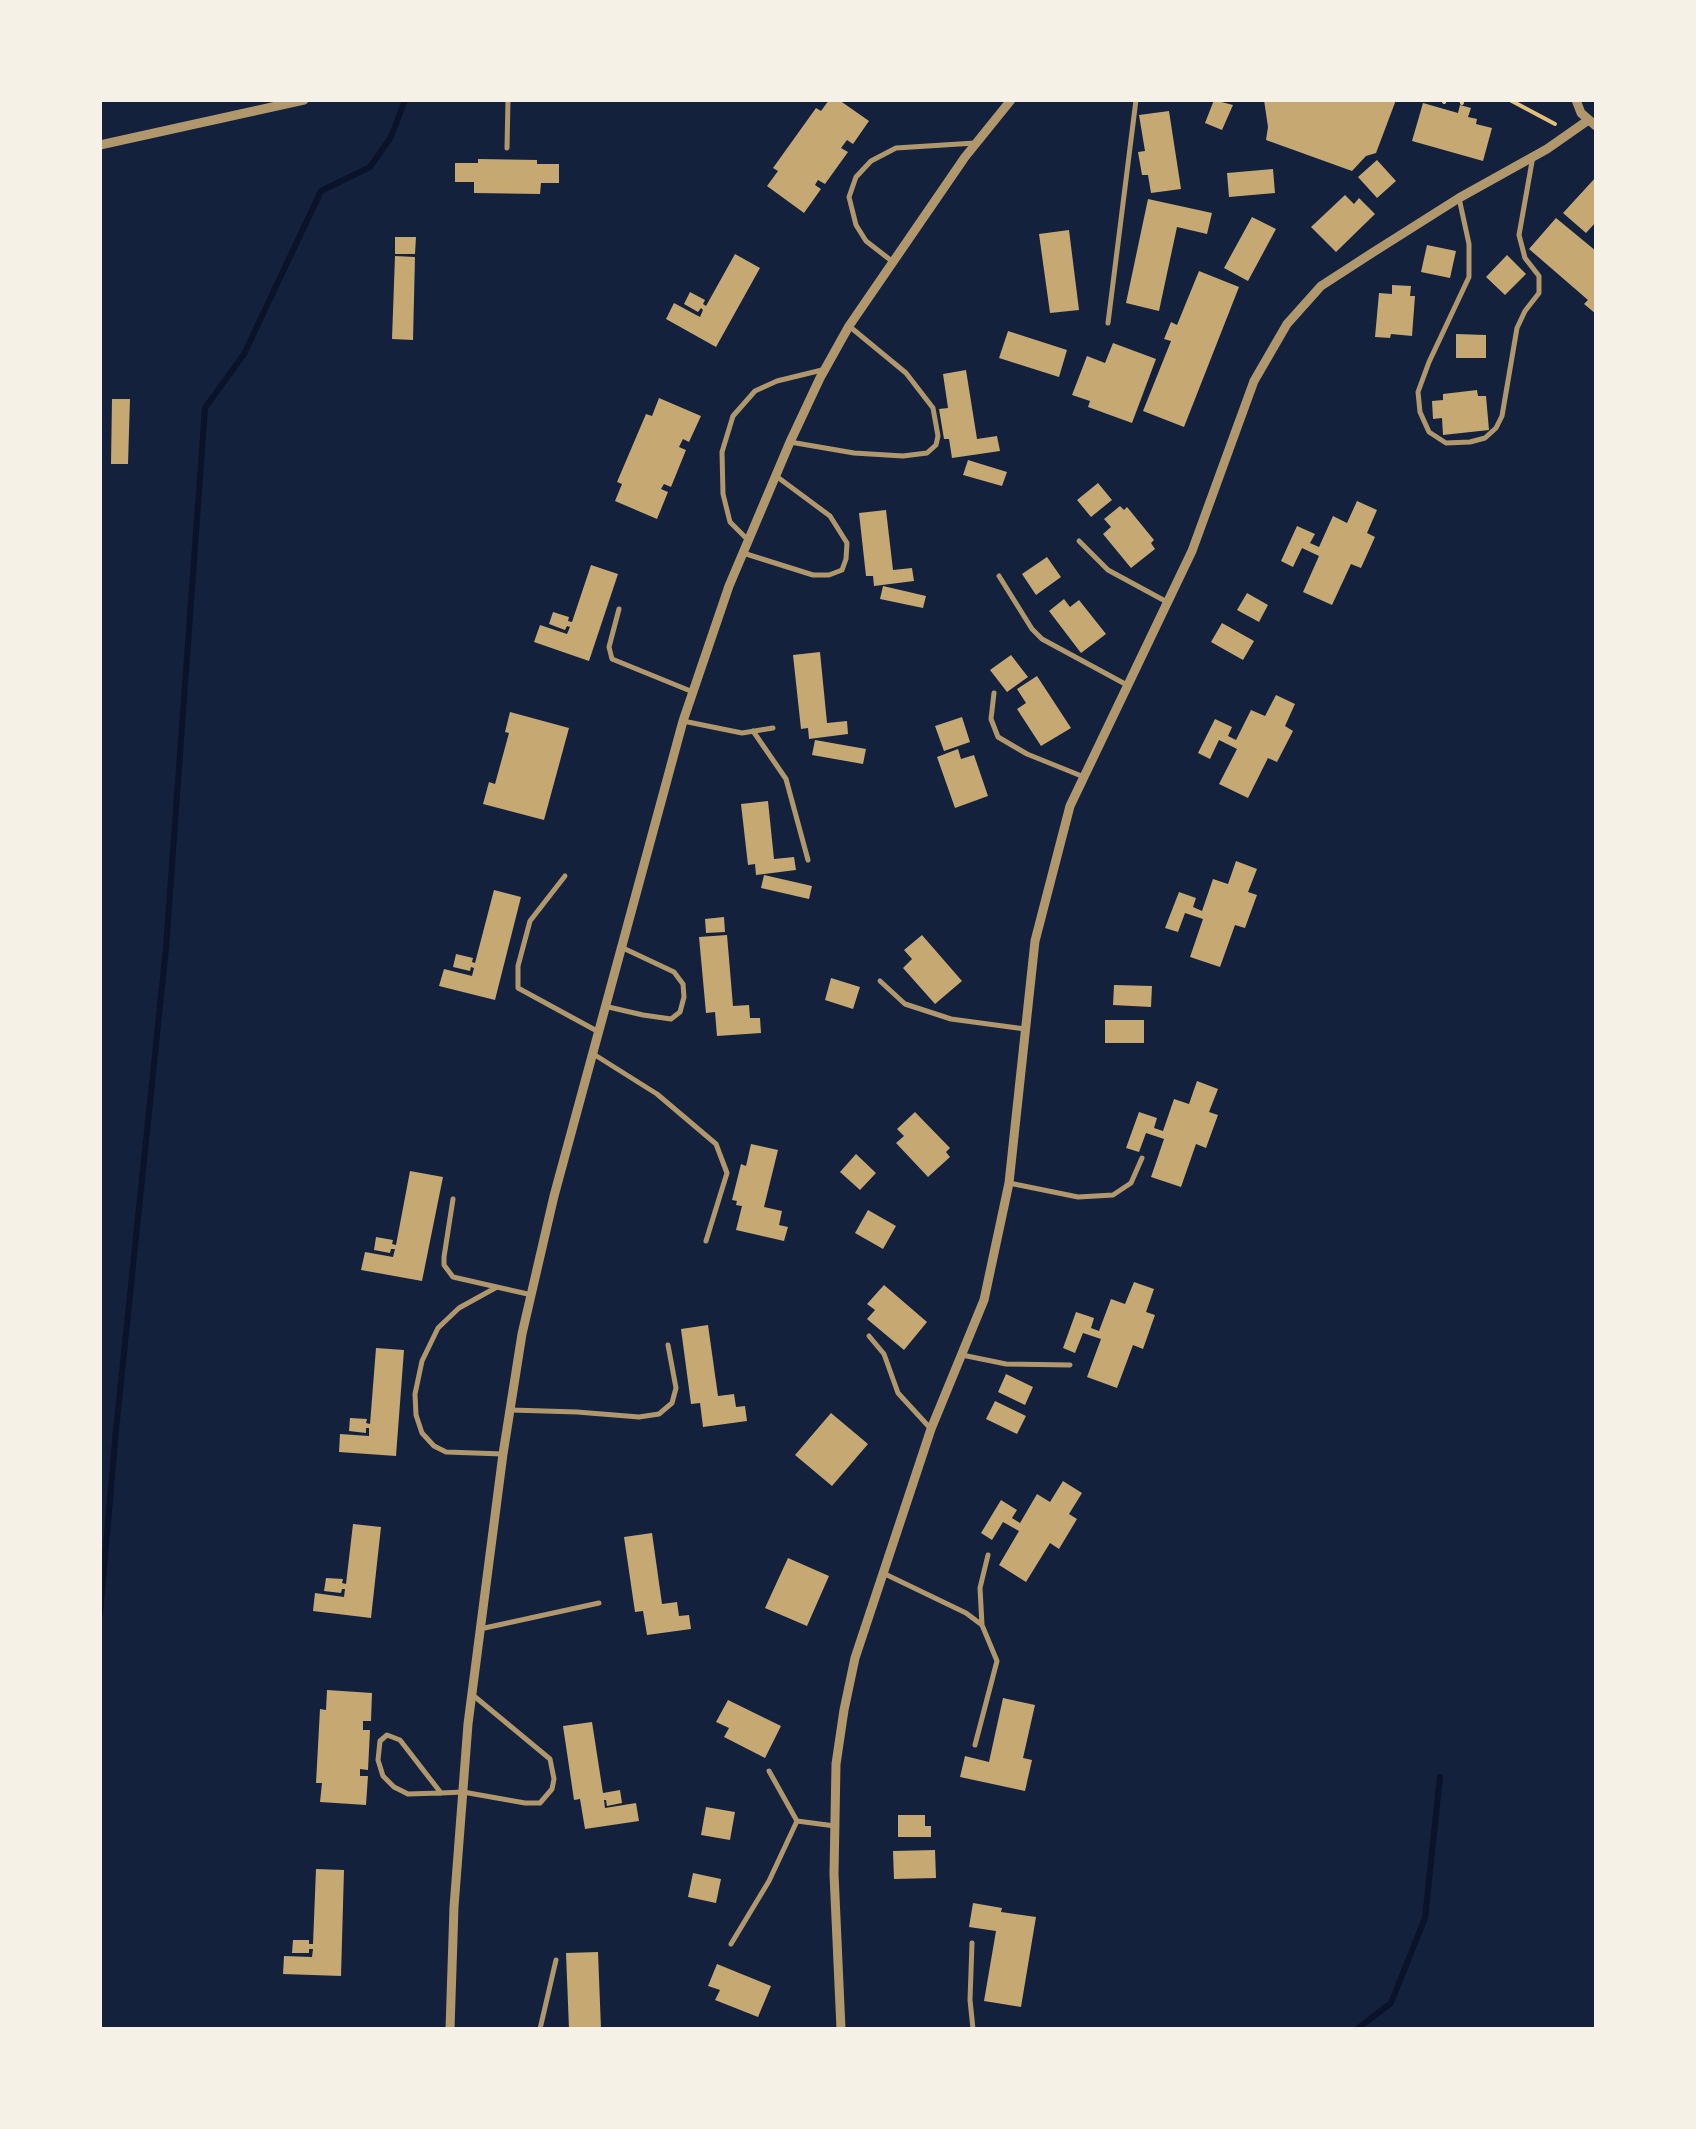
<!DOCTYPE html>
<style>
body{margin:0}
#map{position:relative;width:1696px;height:2129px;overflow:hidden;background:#14213d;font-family:"Exo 2",sans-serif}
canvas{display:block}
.frame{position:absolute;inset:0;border:102px solid #f6f1e7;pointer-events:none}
</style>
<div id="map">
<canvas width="1696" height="2129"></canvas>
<div class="frame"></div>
</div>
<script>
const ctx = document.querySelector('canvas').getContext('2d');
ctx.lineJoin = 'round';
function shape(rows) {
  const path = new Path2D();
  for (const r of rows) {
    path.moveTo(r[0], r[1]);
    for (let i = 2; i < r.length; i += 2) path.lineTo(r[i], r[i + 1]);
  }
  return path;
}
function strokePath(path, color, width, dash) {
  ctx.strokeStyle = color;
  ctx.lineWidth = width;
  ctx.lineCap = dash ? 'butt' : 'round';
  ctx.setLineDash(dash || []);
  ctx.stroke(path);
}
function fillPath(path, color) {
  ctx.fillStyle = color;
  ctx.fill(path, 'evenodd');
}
strokePath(shape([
 [100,1615,116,1430,166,948,205,408,244,354,321,191,370,167,391,137,405,100],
 [1357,2029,1391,2003,1425,1918,1440,1777]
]), '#0b132b', 6);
fillPath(shape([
 [829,100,839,100,869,121,853,144,847,140,841,148,848,152,825,184,818,180,815,185,821,189,804,213,767,186,778,171,773,168,816,108,821,111],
 [1214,100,1233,105,1222,130,1205,123],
 [1264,100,1396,100,1376,153,1366,156,1352,171,1266,140,1268,127],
 [1423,103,1458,113,1460,105,1471,108,1468,117,1477,119,1476,124,1492,128,1483,161,1412,141],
 [1169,111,1181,189,1151,193,1148,175,1142,175,1138,152,1145,151,1139,115],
 [478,159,537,160,537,164,559,164,559,183,541,183,540,194,474,193,474,182,455,182,455,163,478,163],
 [1377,160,1396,181,1377,198,1358,177],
 [1273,169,1275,193,1229,197,1227,173],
 [1596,177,1596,222,1586,233,1563,213],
 [1345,195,1354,204,1359,198,1375,214,1336,252,1311,227],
 [1148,199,1212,213,1207,234,1177,227,1159,311,1126,303],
 [1252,217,1276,229,1248,281,1224,268],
 [1556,218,1596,251,1596,314,1584,304,1588,300,1529,249],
 [1069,230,1079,310,1050,313,1039,234],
 [395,237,416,237,415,254,395,254],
 [1427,245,1456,251,1450,278,1421,272],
 [735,254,760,268,716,347,666,319,674,303,700,317,703,310,701,308,698,312,684,304,690,292,705,300,703,304,706,306],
 [1507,255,1526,274,1505,295,1486,277],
 [395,256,415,257,413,340,392,339],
 [1199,271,1239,287,1184,427,1143,411,1171,341,1164,339,1171,322,1177,325],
 [1392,285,1411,286,1410,296,1415,296,1412,336,1391,334,1390,338,1375,337,1379,293,1392,294],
 [1008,331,1067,350,1059,377,999,358],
 [1456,334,1486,335,1486,358,1456,358],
 [1113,343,1156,359,1132,423,1088,407,1090,401,1072,395,1087,356,1105,363],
 [966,370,977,439,997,436,1000,451,952,458,949,439,944,439,939,409,948,408,943,374],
 [1477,390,1478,396,1486,396,1489,430,1443,435,1442,418,1433,419,1432,401,1443,400,1443,394],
 [659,398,701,416,689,442,683,439,679,447,686,450,671,487,664,484,661,489,668,492,657,519,615,501,622,484,617,482,646,414,652,416],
 [112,399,130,399,128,464,111,464],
 [968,460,1007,472,1002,486,963,475],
 [1098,483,1112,500,1091,517,1077,500],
 [1357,501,1377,510,1367,533,1375,537,1361,568,1351,564,1332,605,1303,592,1319,556,1302,548,1293,567,1281,561,1297,526,1315,534,1310,543,1319,547,1333,516,1347,523],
 [1120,506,1124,510,1127,507,1154,540,1151,543,1155,549,1131,568,1103,534,1111,527,1104,519],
 [886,510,893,570,912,568,914,581,874,586,873,576,866,576,859,513],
 [1047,557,1061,577,1036,595,1022,574],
 [591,565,618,574,589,661,534,642,540,625,567,634,570,627,567,626,565,630,549,624,553,612,569,617,568,621,572,622],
 [883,586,926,596,923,608,880,599],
 [1247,593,1268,605,1259,622,1237,610],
 [1064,599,1070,607,1079,600,1106,634,1081,653,1049,611],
 [1222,623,1254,641,1243,660,1211,642],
 [820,652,827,723,847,721,848,734,809,739,808,728,801,729,793,655],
 [1011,655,1028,677,1007,692,990,670],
 [1037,676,1071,728,1041,746,1017,709,1026,703,1017,689],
 [1276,695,1295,704,1285,726,1293,731,1277,762,1268,758,1248,798,1219,784,1237,749,1219,740,1210,759,1198,753,1215,719,1232,727,1228,736,1236,740,1251,710,1265,716],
 [510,712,569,728,544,820,483,804,489,782,495,784,509,733,505,732],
 [962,717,970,742,944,751,935,726],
 [815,740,866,749,863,764,812,755],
 [958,749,961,759,974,755,988,796,955,808,937,757],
 [768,801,774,859,794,857,796,870,756,875,755,864,748,865,741,804],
 [1236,861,1257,869,1248,892,1257,895,1245,928,1235,925,1220,967,1190,957,1203,919,1185,913,1178,932,1165,928,1179,892,1196,898,1193,907,1202,911,1213,879,1228,884],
 [764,875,812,886,809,899,761,888],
 [494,890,521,897,495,1000,439,986,444,969,472,976,474,968,471,967,470,971,453,967,456,954,473,958,472,962,475,963],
 [724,917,725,932,706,933,705,919],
 [727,935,733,1006,749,1005,750,1018,760,1018,761,1033,717,1036,715,1012,706,1013,699,937],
 [922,935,962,981,935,1004,903,968,912,959,904,950],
 [831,978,860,987,853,1009,825,1000],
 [1114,985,1152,986,1151,1007,1113,1005],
 [1105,1020,1144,1020,1144,1043,1105,1043],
 [1197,1081,1218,1089,1209,1112,1218,1115,1206,1148,1196,1144,1181,1187,1151,1177,1164,1139,1146,1133,1139,1152,1126,1148,1139,1112,1157,1118,1154,1128,1163,1131,1174,1099,1189,1104],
 [915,1112,950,1148,946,1152,950,1157,928,1177,896,1143,904,1136,897,1129],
 [751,1144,778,1150,764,1207,782,1211,779,1225,788,1227,784,1241,736,1230,742,1206,736,1205,737,1201,732,1200,741,1164,746,1166],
 [856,1154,876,1173,860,1190,840,1172],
 [410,1171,443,1177,422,1281,361,1270,365,1252,393,1257,395,1249,391,1249,390,1253,374,1250,376,1237,393,1240,392,1244,396,1245],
 [868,1210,896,1226,883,1249,855,1233],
 [1134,1282,1154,1289,1146,1312,1155,1315,1143,1349,1133,1345,1117,1388,1087,1377,1101,1339,1083,1333,1075,1353,1063,1348,1076,1312,1094,1318,1091,1328,1099,1331,1111,1299,1125,1304],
 [884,1285,927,1322,904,1350,867,1319,875,1310,867,1304],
 [708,1325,718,1396,734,1394,736,1407,745,1406,747,1421,703,1427,700,1403,691,1404,681,1329],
 [376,1348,404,1350,396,1456,339,1452,340,1434,369,1436,369,1428,366,1428,366,1433,349,1431,350,1418,367,1419,366,1423,370,1424],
 [1006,1374,1033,1387,1025,1405,998,1392],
 [995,1401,1026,1416,1017,1434,986,1419],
 [831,1413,868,1444,832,1486,795,1455],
 [1063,1481,1082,1493,1069,1514,1077,1519,1059,1549,1050,1543,1026,1582,999,1565,1019,1531,1003,1522,992,1540,981,1533,1001,1500,1017,1510,1012,1518,1020,1523,1037,1494,1050,1502],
 [353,1524,381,1527,371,1618,313,1611,315,1593,344,1597,345,1589,342,1589,341,1593,324,1591,326,1578,343,1579,342,1583,346,1584],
 [652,1533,662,1604,677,1602,679,1616,689,1615,691,1629,647,1635,643,1611,635,1612,624,1537],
 [788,1558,829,1576,807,1626,765,1608],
 [327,1690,372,1693,371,1721,363,1721,363,1730,370,1730,368,1770,360,1769,360,1776,368,1776,366,1805,320,1802,322,1783,316,1783,320,1709,326,1710],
 [1003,1698,1035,1705,1023,1758,1032,1760,1025,1791,960,1777,965,1756,989,1762],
 [728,1700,781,1726,765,1758,724,1737,729,1728,716,1722],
 [592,1722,603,1793,620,1790,622,1803,607,1806,606,1800,604,1800,605,1808,636,1803,639,1821,585,1829,580,1799,574,1800,563,1726],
 [706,1807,735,1812,730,1840,701,1835],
 [898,1815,925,1815,925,1826,931,1826,931,1837,898,1837],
 [935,1850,936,1878,894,1879,893,1851],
 [316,1869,344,1870,341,1976,283,1974,284,1956,312,1957,313,1949,309,1949,309,1953,292,1953,293,1940,309,1940,309,1944,313,1944],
 [693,1873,721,1879,716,1903,688,1897],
 [973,1903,1002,1908,1001,1912,1036,1917,1021,2007,984,2001,996,1931,969,1927],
 [598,1952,601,2029,569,2029,566,1953],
 [717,1964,771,1986,758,2017,715,2000,720,1990,708,1986]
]), '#c6a872');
strokePath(shape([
 [1461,100,1462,103],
 [1510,100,1555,124],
 [1444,102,1445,100]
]), '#e5c07b', 4);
strokePath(shape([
 [507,148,508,100],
 [1459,198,1469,244,1469,277,1429,362,1418,392,1420,412,1429,432,1446,443,1470,442,1485,438,1496,428,1502,416,1517,328,1525,311,1539,293,1539,276,1525,258,1519,235,1533,156],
 [893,262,866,241,856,225,849,197,856,177,871,161,896,148,975,143],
 [1108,323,1136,100],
 [790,442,854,453,903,456,927,453,936,445,938,436,933,408,906,373,849,326],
 [748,540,730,522,723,494,722,452,733,416,755,391,777,381,822,370],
 [1079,541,1108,570,1167,602],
 [743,553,813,575,829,575,842,570,846,559,847,543,830,516,776,476],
 [999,576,1032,629,1042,639,1127,685],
 [619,609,609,647,612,659,693,692],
 [994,693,991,719,998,737,1027,754,1084,777],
 [683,721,742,733,773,728],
 [753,731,786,779,808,860],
 [565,876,530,921,518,966,518,988,597,1031],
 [880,981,905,1004,951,1019,1025,1029],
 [604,1006,643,1015,671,1019,680,1012,684,997,683,984,674,972,623,948],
 [595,1055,657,1094,716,1144,727,1173,706,1241],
 [1009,1183,1078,1197,1113,1195,1131,1183,1142,1158],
 [453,1199,444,1257,444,1265,453,1277,532,1295],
 [497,1287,459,1308,438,1328,422,1361,415,1394,416,1415,422,1433,434,1446,446,1452,503,1454],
 [869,1336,884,1354,898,1393,931,1429],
 [962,1355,1006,1364,1070,1365],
 [511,1410,577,1412,639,1417,659,1414,672,1403,676,1388,668,1345],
 [885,1574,966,1613,982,1625,997,1661,975,1745],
 [982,1625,980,1588,988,1555],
 [480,1629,599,1603],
 [769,1771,797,1821,835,1826],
 [441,1793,400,1740,387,1735,380,1741,378,1760,383,1776,394,1787,408,1794,441,1793,463,1792,525,1803,540,1803,552,1789,554,1779,550,1759,474,1696],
 [972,1943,970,2000,973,2029],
 [731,1944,769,1881,797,1821],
 [540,2029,556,1960]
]), '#b1986c', 5);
strokePath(shape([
 [1576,100,1581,113,1596,126],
 [100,145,304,100],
 [450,2029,454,1907,468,1724,503,1454,522,1334,554,1196,683,721,729,586,790,442,820,378,849,326,965,157,1011,100],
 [841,2029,834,1874,836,1764,844,1710,855,1658,931,1429,984,1300,1009,1183,1035,941,1070,806,1192,551,1254,381,1287,324,1321,286,1372,253,1459,198,1547,149,1587,121]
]), '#b1986c', 9);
</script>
